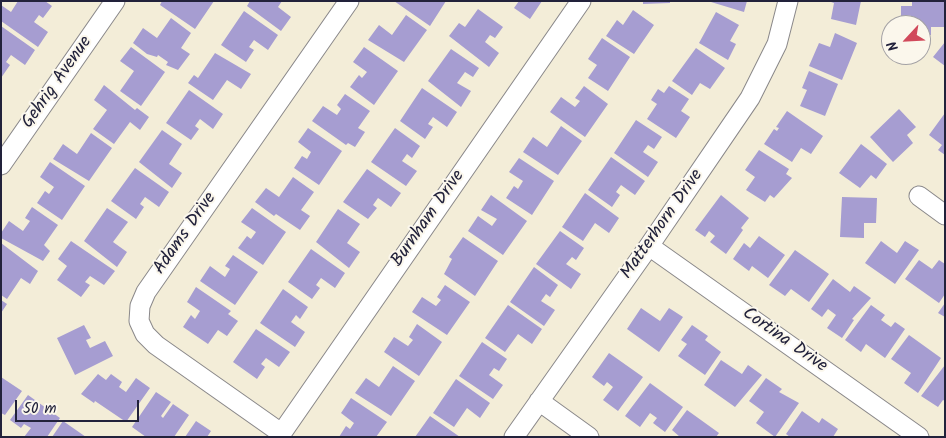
<!DOCTYPE html>
<style>
body{margin:0}
#map{position:relative;width:946px;height:438px;overflow:hidden;background:#f3edd8;font-family:Kalam,sans-serif}
canvas{display:block}
.frame{position:absolute;inset:0;border:2px solid #22223b;pointer-events:none}
.north{position:absolute;left:881px;top:15px;width:50px;height:50px;box-sizing:border-box;background:#fbf7ec;border:1px solid #a4a2a5;border-radius:50%;rotate:245deg;font-size:14px;font-weight:700;line-height:20px;text-align:center;color:#22223b}
.north::after{content:'';display:block;margin:auto;width:18px;height:22px;background:#d1495b;clip-path:polygon(50% 0,100% 100%,50% 72%,0 100%)}
.scale{position:absolute;left:15px;top:400px;width:124px;height:22px;box-sizing:border-box;border:2px solid #22223b;border-top:0;padding-left:6px;font-size:15px;line-height:18px;white-space:nowrap;color:#22223b;-webkit-text-stroke:4px #fbf7ec;paint-order:stroke}
</style>
<div id="map">
<canvas width="946" height="438"></canvas>
<div class="frame"></div>
<div class="north">N</div>
<div class="scale">50 m</div>
</div>
<script>
const ctx = document.querySelector('canvas').getContext('2d');
ctx.lineJoin = 'round';
function fillPath(path, color) {
  ctx.fillStyle = color;
  ctx.fill(path, 'evenodd');
}
function shape(rows) {
  const path = new Path2D();
  for (const r of rows) {
    path.moveTo(r[0], r[1]);
    for (let i = 2; i < r.length; i += 2) path.lineTo(r[i], r[i + 1]);
  }
  return path;
}
function strokePath(path, color, width, dash) {
  ctx.strokeStyle = color;
  ctx.lineWidth = width;
  ctx.lineCap = dash ? 'butt' : 'round';
  ctx.setLineDash(dash || []);
  ctx.stroke(path);
}
function label(font, color, halo, rows, align = 'center') {
  ctx.font = font + ' Kalam,sans-serif';
  ctx.lineWidth = 4;
  ctx.setLineDash([]);
  ctx.textBaseline = 'middle';
  ctx.strokeStyle = halo;
  ctx.fillStyle = color;
  for (const [text, x, y, turn = 0] of rows) {
    ctx.save();
    ctx.translate(x, y);
    ctx.rotate((+turn || 0) * Math.PI / 180);
    ctx.textAlign = isNaN(turn) ? turn : align;
    if (halo) ctx.strokeText(text, 0, 0);
    ctx.fillText(text, 0, 0);
    ctx.restore();
  }
}
fillPath(shape([
 [18,1,45,1,52,6,43,18,39,15,34,22,48,32,38,47,1,21,1,5,11,12],
 [162,1,214,1,195,29,160,5],
 [250,1,282,1,278,7,291,17,281,31,247,6],
 [394,1,446,1,430,26],
 [519,1,542,1,530,19,514,8],
 [643,1,670,1,670,3,643,4],
 [747,1,744,12,711,2,711,1],
 [828,1,861,1,856,25,831,19,834,3],
 [912,1,945,1,945,27,931,27,931,35,921,35,921,25,901,25,901,6,912,6],
 [478,9,503,27,495,38,490,35,485,42,499,53,489,67,449,36,459,23,465,27],
 [633,10,654,25,634,54,606,36,617,20,623,25],
 [244,11,278,35,268,50,254,40,249,47,254,50,246,62,221,45],
 [716,12,739,25,730,41,736,44,728,60,699,43],
 [406,15,427,30,404,62,368,40,379,25,392,35],
 [171,18,191,33,181,48,190,54,178,70,166,65,168,62,158,55,157,57,147,54,133,43,143,28,157,38],
 [1,26,35,50,25,65,11,55,6,62,10,65,1,78],
 [835,33,857,43,842,80,809,66,819,43,830,47],
 [602,38,630,57,608,91,588,78,597,65,588,59],
 [945,42,945,66,933,57],
 [131,47,165,72,141,106,120,91,134,71,120,61],
 [364,47,398,71,374,105,350,87,359,75,362,78,367,72,353,62],
 [696,48,725,68,710,89,700,83,692,95,672,81],
 [451,49,479,68,473,77,465,72,457,83,471,91,461,107,428,81],
 [215,53,251,74,241,89,227,80,213,100,188,83,194,75,198,78],
 [809,71,838,84,825,116,800,106,807,90,802,88],
 [104,85,135,110,137,108,149,117,140,130,130,122,114,144,93,129,107,110,94,100],
 [584,86,608,104,585,137,550,112,561,97,575,107,580,101,575,98],
 [669,86,689,99,681,111,690,117,676,138,647,119,657,104,651,100,658,89,664,93],
 [422,88,457,112,447,127,433,117,428,124,433,127,425,139,400,121],
 [189,90,223,114,213,129,200,119,195,126,199,129,191,140,166,123],
 [345,94,370,111,358,128,365,132,355,147,348,143,346,145,312,121,323,106,337,115,341,109,337,105],
 [899,109,916,127,907,135,913,143,893,162,870,137],
 [787,111,823,136,811,154,801,148,792,162,764,144,774,129,777,131,779,128,776,127],
 [945,113,945,155,938,150,942,145,929,135],
 [636,120,662,137,654,149,648,145,643,152,658,162,648,177,614,153],
 [561,126,582,141,558,175,523,152,533,137,547,147],
 [308,128,342,151,319,185,294,168,302,156,307,159,311,152,298,142],
 [395,128,420,146,412,158,407,154,402,161,417,171,406,186,371,162],
 [162,130,182,144,169,164,182,173,172,188,139,162],
 [91,133,112,148,89,181,53,159,63,144,77,154],
 [861,144,887,164,876,179,871,175,860,188,839,173],
 [759,150,789,169,786,174,792,178,774,198,770,195,765,202,746,190,755,177,745,170],
 [611,157,645,181,635,195,621,185,616,192,620,195,612,207,588,190],
 [519,158,554,181,532,215,506,198,514,186,518,189,523,181,509,172],
 [50,162,85,186,62,220,37,203,45,191,49,194,54,187,40,177],
 [135,168,169,192,159,207,145,197,140,204,144,207,136,219,111,201],
 [367,169,401,193,391,207,378,198,373,205,377,208,368,219,343,202],
 [293,177,314,192,301,210,310,216,300,230,276,214,274,216,255,202,266,188,279,197],
 [585,193,619,218,609,233,595,223,583,241,562,227],
 [491,195,527,221,503,255,468,231,478,216,492,226,497,219,481,210],
 [721,195,749,218,741,228,743,230,726,254,710,242,715,236,709,231,705,237,695,230],
 [842,197,877,198,876,223,864,223,864,238,840,237],
 [32,207,58,225,44,245,50,251,43,261,1,238,1,233,9,221,23,231,30,221,25,218],
 [107,208,128,222,113,242,127,252,117,267,84,241],
 [252,208,286,232,263,265,238,248,247,236,251,239,256,232,241,222],
 [338,209,360,224,347,243,360,252,349,268,316,242],
 [560,231,584,248,576,260,572,257,566,264,581,274,571,289,536,264],
 [759,236,785,255,768,278,752,266,749,271,733,259,744,243,750,248],
 [463,237,498,261,475,296,444,274,452,259,449,257],
 [71,241,115,271,104,285,90,276,85,282,90,285,81,297,57,280,67,266,58,259],
 [881,241,897,253,905,241,919,250,895,284,865,263],
 [1,243,38,271,30,284,21,278,7,299,1,295],
 [311,249,345,273,335,288,321,278,316,285,320,288,312,299,288,282],
 [795,250,829,274,809,302,791,289,785,296,769,285],
 [233,255,258,272,235,305,200,281,210,266,225,277,230,269,225,266],
 [919,260,932,269,939,260,945,264,945,294,939,303,905,279],
 [534,267,558,285,550,297,546,294,541,301,555,310,544,326,510,302],
 [833,279,850,292,854,286,871,298,852,319,854,320,842,338,827,328,836,315,828,309,822,317,811,309],
 [445,285,470,302,447,335,412,312,422,297,436,306,441,300,437,297],
 [196,287,231,311,228,314,238,321,227,336,218,330,208,344,183,327,191,315,195,319,200,311,187,302],
 [283,289,308,307,300,319,296,315,291,322,305,332,295,347,260,323],
 [1,300,7,304,1,313],
 [945,303,945,317,938,313],
 [508,305,542,329,532,344,518,334,505,352,485,338],
 [871,305,885,315,881,320,891,327,895,322,905,329,885,358,866,344,861,352,845,340],
 [641,308,660,321,669,308,683,317,659,352,627,329],
 [417,324,442,342,419,376,384,352,394,337,408,346,413,340,409,337],
 [84,325,91,338,86,340,90,348,105,341,113,356,75,375,57,338],
 [692,325,708,336,705,340,721,352,705,375,678,356,687,344,681,340],
 [256,329,290,352,279,367,266,358,261,364,265,367,257,379,233,362],
 [909,335,941,358,918,393,904,383,911,373,891,359],
 [482,342,507,359,499,371,494,368,489,375,503,385,493,399,459,376],
 [609,353,643,377,618,411,603,400,613,387,607,382,604,386,592,377],
 [721,360,742,374,748,365,762,375,735,407,704,385],
 [945,365,945,401,943,400,938,407,921,396],
 [393,366,415,381,391,416,355,393,366,378,379,387],
 [98,374,106,380,111,374,122,382,119,387,126,392,136,378,150,388,126,422,95,401,94,403,81,394],
 [1,377,22,391,5,415,1,413],
 [766,378,782,389,779,392,799,403,775,437,756,423,764,412,749,401],
 [456,379,490,403,480,418,467,408,454,427,433,413],
 [650,383,683,407,665,432,653,423,657,418,650,413,640,427,625,416],
 [156,392,171,402,161,416,163,418,173,404,189,415,174,437,146,437,132,427],
 [28,395,60,418,47,437,24,437,31,428,24,424,21,428,10,420],
 [351,398,387,422,376,437,339,437,346,426,350,429,354,423,341,413],
 [687,410,719,433,716,437,680,437,672,430],
 [802,411,819,423,822,418,838,429,833,437,790,437,786,434],
 [430,416,460,437,415,437],
 [63,421,86,437,52,437],
 [196,421,211,431,207,437,185,437]
]), '#a69dd1');
const street = shape([
 [1,165,115,1],
 [919,196,945,215],
 [649,246,919,437],
 [539,401,589,437],
 [281,433,156,345,145,334,139,321,140,306,146,292,349,1],
 [279,437,581,1],
 [514,437,649,246,750,98,777,44,788,1]
]);
strokePath(street, '#8a888a', 21);
strokePath(street, '#fff', 19);
label('18px', '#22223b', '#fbf7ec', [
 ["Gehrig Avenue",58,83,-55],
 ["Burnham Drive",429,219,-55],
 ["Matterhorn Drive",663,225,-55],
 ["Adams Drive",186,234,-55],
 ["Cortina Drive",784,341,35]
]);
</script>
